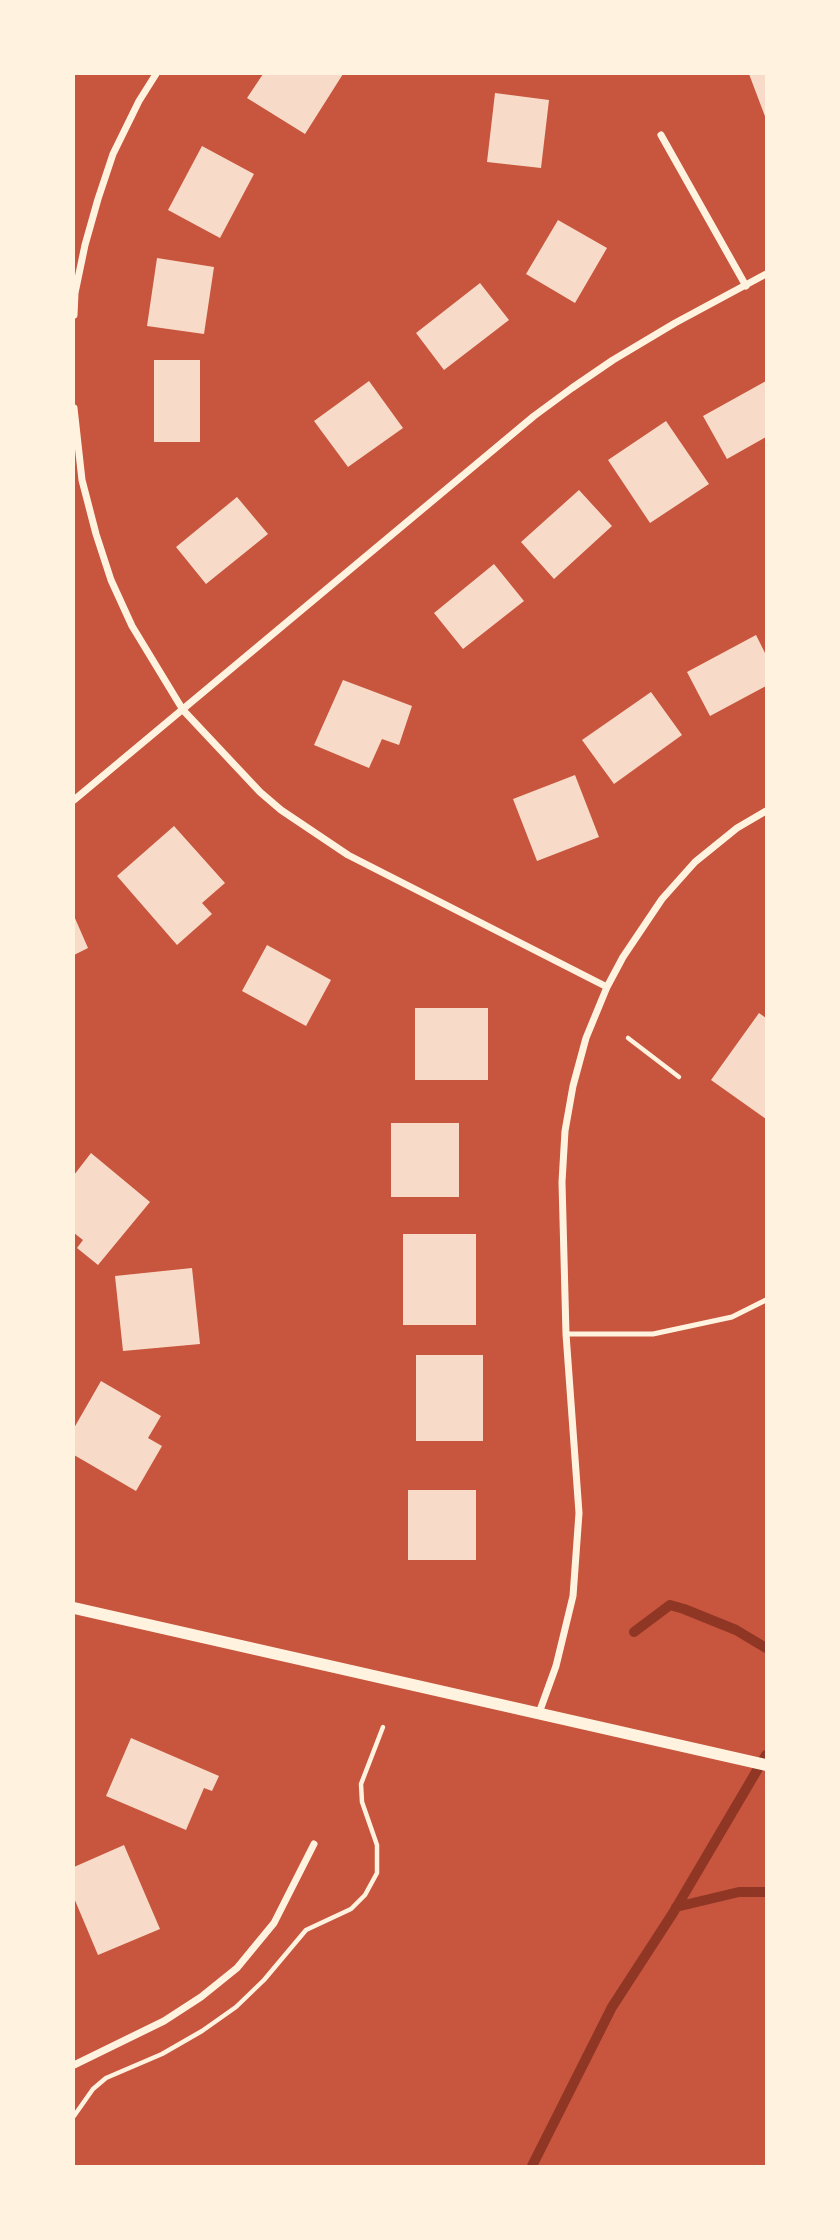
<!DOCTYPE html>
<style>
body{margin:0}
#map{position:relative;width:840px;height:2240px;overflow:hidden;background:#c8553d;font-family:Roboto,sans-serif}
canvas{display:block}
.frame{position:absolute;inset:0;border:75px solid #fff3e0;pointer-events:none}
</style>
<div id="map">
<canvas width="840" height="2240"></canvas>
<div class="frame"></div>
</div>
<script>
const ctx = document.querySelector('canvas').getContext('2d');
ctx.lineJoin = 'round';
function shape(rows) {
  const path = new Path2D();
  for (const r of rows) {
    path.moveTo(r[0], r[1]);
    for (let i = 2; i < r.length; i += 2) path.lineTo(r[i], r[i + 1]);
  }
  return path;
}
function strokePath(path, color, width, dash) {
  ctx.strokeStyle = color;
  ctx.lineWidth = width;
  ctx.lineCap = dash ? 'butt' : 'round';
  ctx.setLineDash(dash || []);
  ctx.stroke(path);
}
function fillPath(path, color) {
  ctx.fillStyle = color;
  ctx.fill(path, 'evenodd');
}
strokePath(shape([
 [634,1632,670,1605,684,1609,736,1630,766,1648],
 [676,1907,739,1892,766,1892],
 [532,2166,612,2007,673,1913,766,1755]
]), '#8f3625', 10);
fillPath(shape([
 [263,74,343,74,305,134,247,98],
 [749,74,766,74,766,119],
 [495,93,549,100,541,168,487,162],
 [202,146,254,174,220,238,168,210],
 [558,220,607,248,575,303,526,274],
 [157,258,214,267,204,334,147,326],
 [480,283,509,320,444,370,416,333],
 [154,360,200,360,200,442,154,442],
 [369,381,403,428,348,467,314,421],
 [766,381,766,437,727,459,703,416],
 [666,421,709,484,650,523,608,460],
 [579,490,612,526,554,579,521,542],
 [237,497,268,534,206,584,176,547],
 [494,564,524,601,463,649,434,613],
 [756,635,766,655,766,686,710,716,687,672],
 [343,680,412,706,399,745,382,739,369,768,314,745],
 [651,692,682,735,614,784,582,740],
 [575,775,599,837,537,861,513,799],
 [174,826,225,883,202,903,212,914,177,945,117,876],
 [74,916,88,948,74,955],
 [267,945,331,980,306,1026,242,991],
 [415,1008,488,1008,488,1080,415,1080],
 [759,1013,766,1018,766,1119,711,1080],
 [391,1123,459,1123,459,1197,391,1197],
 [91,1153,150,1202,98,1265,77,1248,83,1240,74,1233,74,1175],
 [403,1234,476,1234,476,1325,403,1325],
 [192,1268,200,1344,123,1351,115,1276],
 [416,1355,483,1355,483,1441,416,1441],
 [101,1381,161,1416,148,1438,162,1446,136,1491,74,1455,74,1428],
 [408,1490,476,1490,476,1560,408,1560],
 [131,1738,219,1776,212,1791,204,1788,186,1830,106,1796],
 [124,1845,160,1929,98,1955,74,1898,74,1867]
]), '#f7dbc8');
strokePath(shape([
 [628,1038,679,1077],
 [74,2116,93,2089,106,2078,162,2054,202,2031,236,2007,264,1980,306,1930,351,1909,365,1895,377,1873,377,1845,362,1802,361,1784,383,1727]
]), '#fff3e0', 4.5);
strokePath(shape([
 [566,1334,653,1334,732,1317,766,1300]
]), '#fff3e0', 5);
strokePath(shape([
 [661,135,746,286],
 [74,315,75,293,85,245,98,199,113,154,139,101,156,74],
 [74,408,82,480,96,534,111,580,132,626,183,710,260,792,281,810,348,855,607,987],
 [74,800,534,416,572,388,613,360,675,323,766,274],
 [539,1713,556,1666,573,1596,579,1513,566,1334,562,1182,565,1131,573,1086,586,1038,607,987,623,957,662,899,695,862,737,828,766,811],
 [74,2065,164,2021,201,1997,237,1968,274,1923,314,1844]
]), '#fff3e0', 7);
strokePath(shape([
 [74,1608,766,1765]
]), '#fff3e0', 12);
</script>
